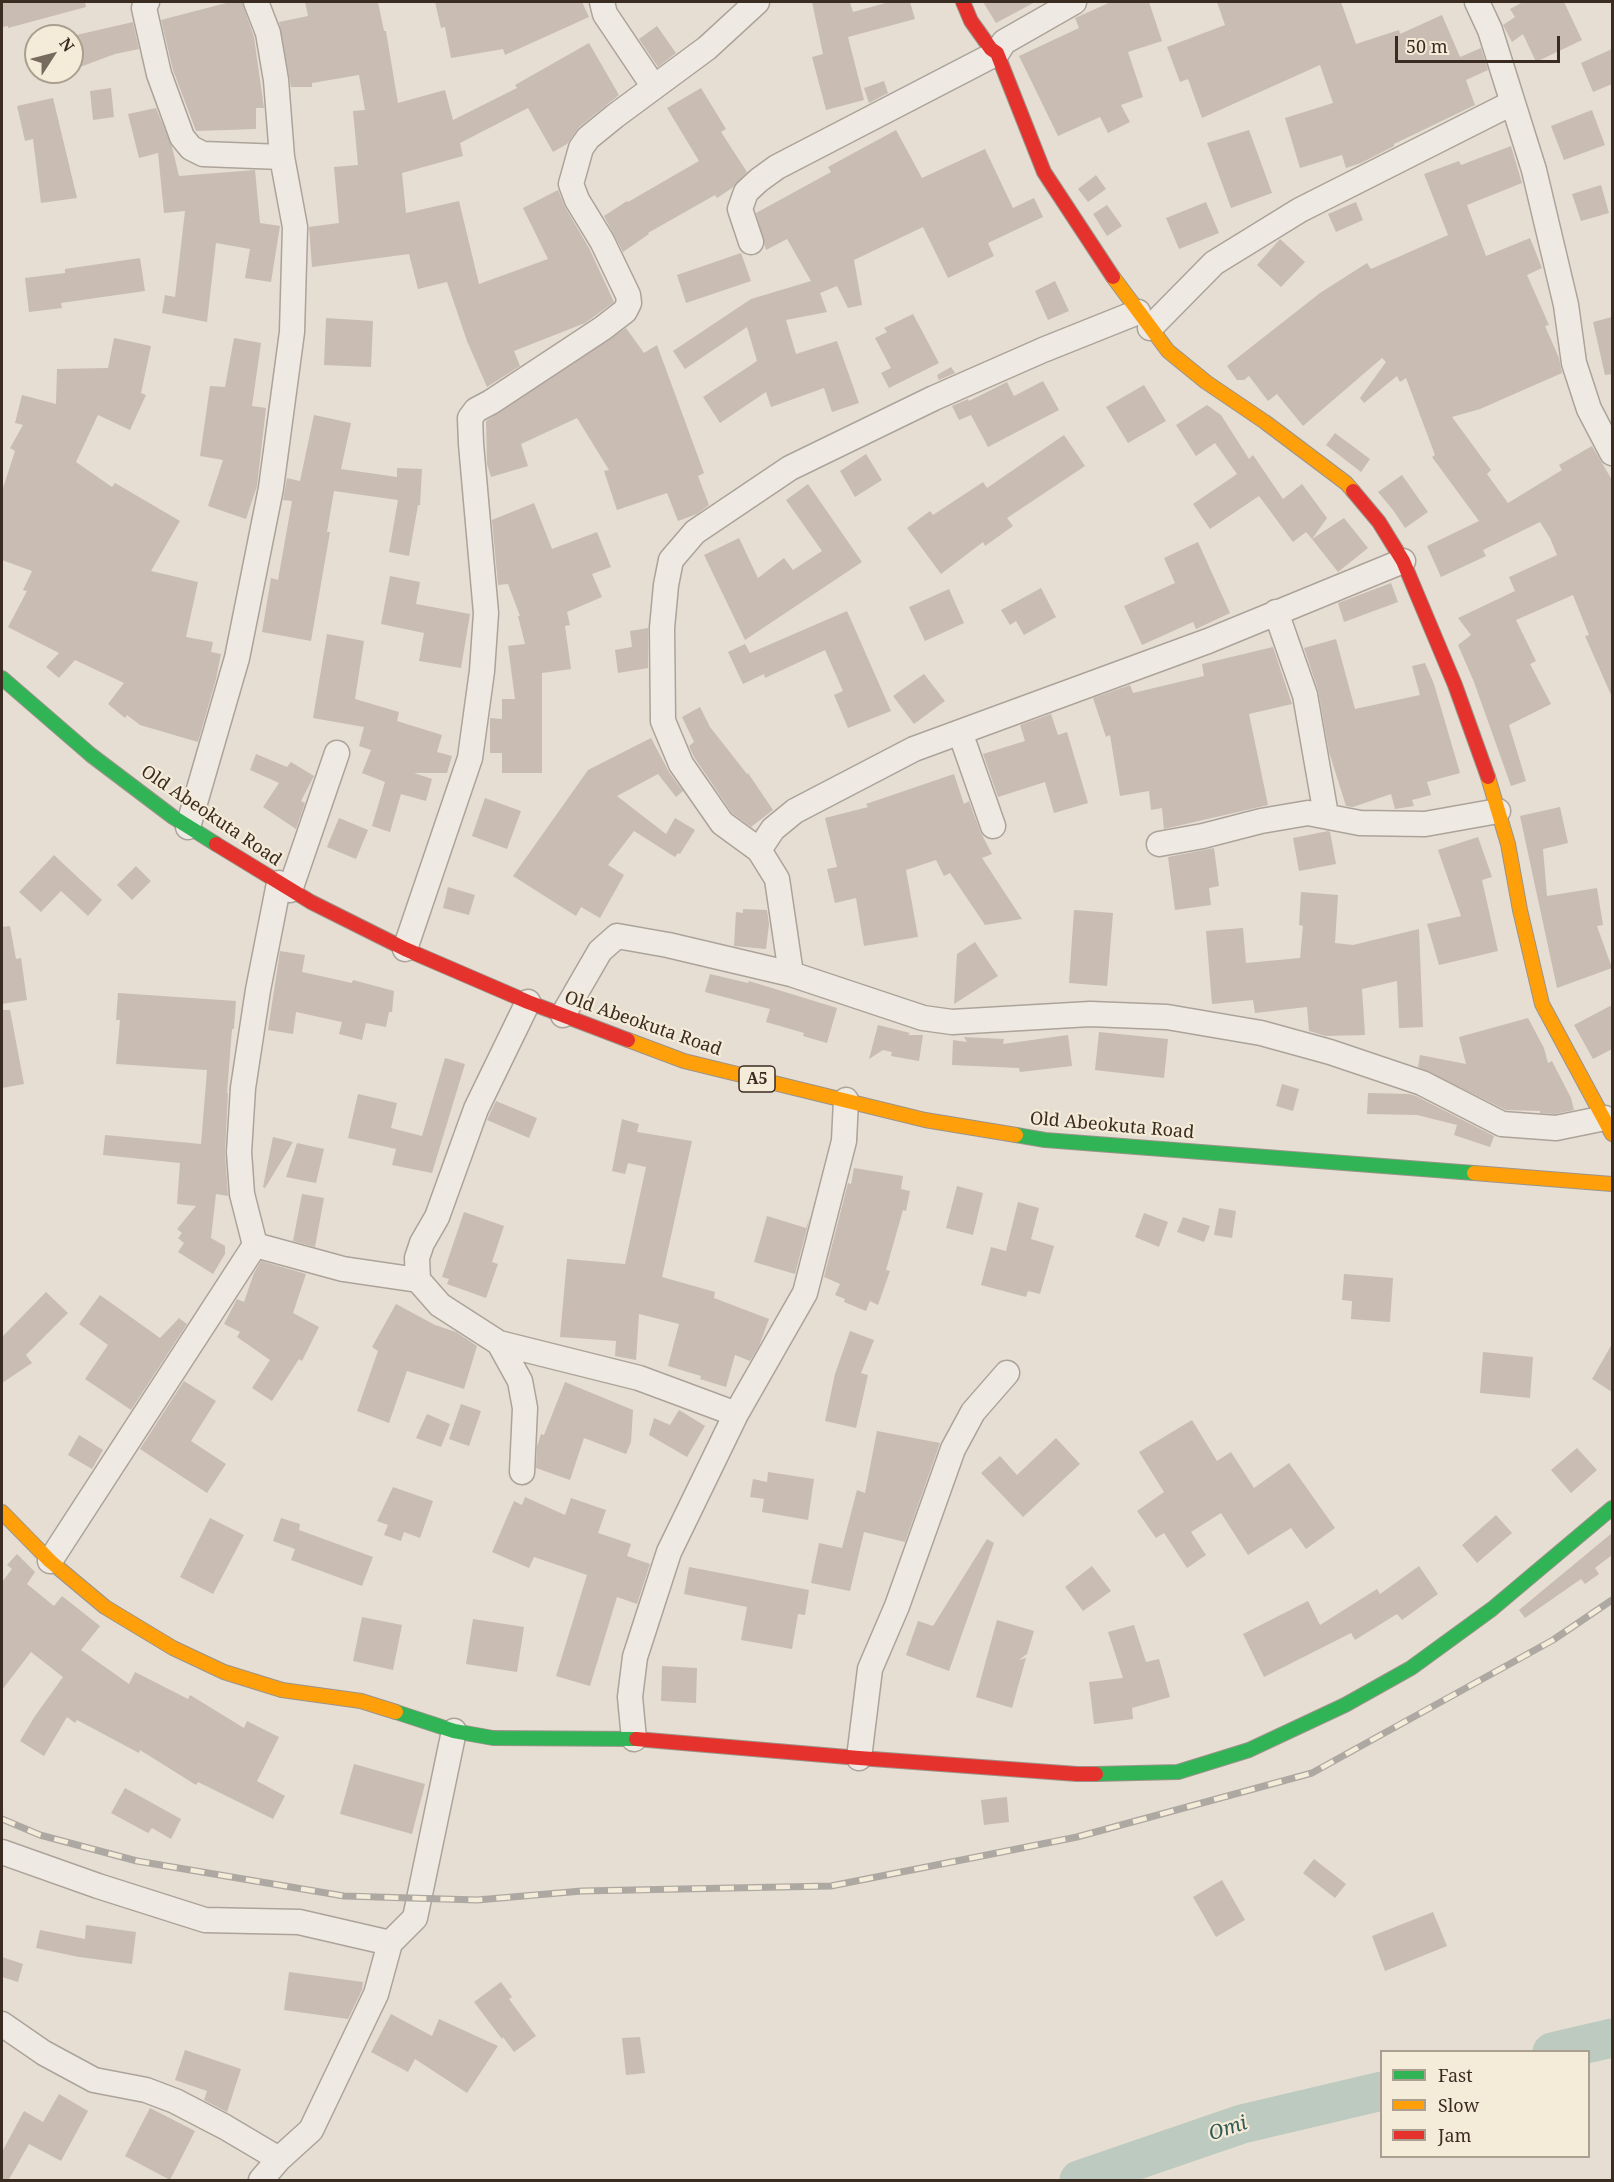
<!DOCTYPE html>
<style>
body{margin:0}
#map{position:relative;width:1614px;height:2182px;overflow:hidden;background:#e6ded2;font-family:"Noto Serif",serif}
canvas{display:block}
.frame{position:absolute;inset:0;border:3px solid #3b2c21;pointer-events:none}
.legend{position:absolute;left:1380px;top:2050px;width:210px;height:108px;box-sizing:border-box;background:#f5ebd9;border:2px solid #ab9f8f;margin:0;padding:8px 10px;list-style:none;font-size:18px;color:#3b2c21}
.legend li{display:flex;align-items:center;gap:12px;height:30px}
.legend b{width:30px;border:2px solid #ab9f8f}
.north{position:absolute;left:24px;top:24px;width:60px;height:60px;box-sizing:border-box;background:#f5ebd9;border:2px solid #ab9f8f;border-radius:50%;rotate:54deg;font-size:16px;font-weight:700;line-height:24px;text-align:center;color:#3b2c21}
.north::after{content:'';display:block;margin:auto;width:21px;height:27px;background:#776a5f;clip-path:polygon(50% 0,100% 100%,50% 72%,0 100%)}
.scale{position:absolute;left:1395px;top:36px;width:165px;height:27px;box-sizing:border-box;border:3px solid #3b2c21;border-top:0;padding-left:8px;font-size:18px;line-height:21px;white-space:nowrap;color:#3b2c21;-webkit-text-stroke:4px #f5ebd9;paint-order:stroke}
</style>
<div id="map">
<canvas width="1614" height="2182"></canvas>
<div class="frame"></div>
<ul class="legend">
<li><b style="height:8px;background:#30b455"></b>Fast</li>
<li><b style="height:8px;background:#ff9f0a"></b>Slow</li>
<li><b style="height:8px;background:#e5322d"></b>Jam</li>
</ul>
<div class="north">N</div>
<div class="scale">50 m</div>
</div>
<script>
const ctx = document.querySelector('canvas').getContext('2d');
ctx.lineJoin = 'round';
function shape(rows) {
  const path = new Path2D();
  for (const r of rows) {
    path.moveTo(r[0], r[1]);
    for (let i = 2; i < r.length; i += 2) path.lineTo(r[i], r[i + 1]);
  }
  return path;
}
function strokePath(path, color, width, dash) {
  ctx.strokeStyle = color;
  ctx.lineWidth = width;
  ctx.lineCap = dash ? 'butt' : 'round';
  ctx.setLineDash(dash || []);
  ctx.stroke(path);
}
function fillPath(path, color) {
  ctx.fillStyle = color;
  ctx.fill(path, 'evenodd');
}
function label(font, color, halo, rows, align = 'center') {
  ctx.font = font + ' "Noto Serif",serif';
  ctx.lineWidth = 4.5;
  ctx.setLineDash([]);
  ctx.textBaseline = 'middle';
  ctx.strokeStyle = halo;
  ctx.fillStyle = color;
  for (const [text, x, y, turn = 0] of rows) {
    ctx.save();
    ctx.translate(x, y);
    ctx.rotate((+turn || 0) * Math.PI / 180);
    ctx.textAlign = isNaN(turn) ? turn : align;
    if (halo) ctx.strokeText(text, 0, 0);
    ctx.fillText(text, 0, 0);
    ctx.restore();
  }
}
strokePath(shape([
 [1552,2052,1612,2038],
 [1079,2180,1242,2124,1382,2091]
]), '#bccac0', 39);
fillPath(shape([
 [2,2,85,2,86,7,8,28,8,26,2,27],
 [230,2,242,2,254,37,264,108,256,108,256,129,196,131,173,70,161,20],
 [305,2,378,2,384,31,386,31,398,103,445,90,453,120,517,88,515,85,589,43,619,95,579,127,567,144,553,152,528,108,460,143,463,156,402,173,406,213,459,201,479,284,548,259,523,208,558,190,565,207,589,248,614,302,585,323,514,351,520,366,487,387,467,341,447,282,418,289,409,254,312,267,309,227,339,223,334,167,358,165,353,111,365,110,359,75,312,83,312,87,291,87,279,22,308,16],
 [435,2,582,2,589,17,505,55,503,49,451,58,445,27,441,28],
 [812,2,850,2,853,12,889,2,910,2,915,19,848,37,864,100,826,110,812,57,823,54],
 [983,2,1035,2,996,23],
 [1111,2,1149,2,1162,41,1128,52,1143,97,1121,105,1130,122,1108,133,1100,117,1058,136,1019,56,1079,28,1075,18],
 [1217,2,1341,2,1356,44,1399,30,1400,34,1442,15,1460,57,1481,48,1488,70,1466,80,1475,105,1394,144,1394,146,1361,163,1346,168,1342,155,1300,168,1285,118,1333,103,1320,65,1202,118,1188,79,1180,82,1167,47,1225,25],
 [1523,2,1564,2,1582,40,1536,62,1523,34,1512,42,1503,25,1515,17,1510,9],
 [133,22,139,49,115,54,72,70,72,36],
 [657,26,676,53,658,67,639,39],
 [1612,49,1612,84,1593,92,1581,63],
 [884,81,888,93,869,103,864,88],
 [111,88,114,117,93,120,90,91],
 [701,88,726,129,721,132,747,172,732,188,717,198,715,195,648,233,649,234,623,252,604,216,627,201,628,202,699,161,667,108],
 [53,98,77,198,41,203,33,139,25,141,17,106],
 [156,108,172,147,179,176,255,170,260,223,280,226,271,282,245,278,250,249,216,243,207,322,162,313,165,295,175,297,185,211,164,213,158,153,139,158,128,114],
 [1592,110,1605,145,1564,160,1551,126],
 [896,130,922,178,985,149,1013,208,1034,198,1043,217,988,243,994,256,948,278,923,227,854,260,862,305,848,308,837,286,820,293,827,312,786,320,796,354,837,341,859,403,832,412,824,388,771,407,766,392,720,423,703,397,757,361,747,327,685,369,673,351,751,299,811,281,787,239,766,250,756,213,831,172,828,167],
 [1249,130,1272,193,1231,208,1207,143],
 [1511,146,1522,183,1467,205,1486,256,1530,238,1542,268,1527,275,1549,325,1545,326,1559,358,1562,373,1480,409,1452,417,1491,470,1487,474,1508,503,1562,470,1559,465,1592,446,1612,480,1612,697,1585,636,1589,635,1573,595,1516,620,1536,661,1530,664,1551,704,1509,725,1526,781,1511,786,1474,682,1458,645,1471,635,1458,618,1515,591,1509,577,1557,555,1550,538,1540,522,1483,550,1486,556,1441,577,1427,546,1479,521,1432,457,1435,455,1406,378,1400,382,1397,376,1364,403,1360,398,1386,362,1382,358,1303,426,1277,394,1268,401,1249,376,1244,380,1237,380,1227,366,1320,293,1367,263,1371,269,1448,235,1424,174,1459,161,1461,165],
 [1096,175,1106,189,1088,202,1078,189],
 [1601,185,1609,213,1581,221,1572,194],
 [1206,202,1219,233,1179,249,1166,218],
 [1356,202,1363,220,1336,232,1328,214],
 [1107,205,1122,226,1107,236,1093,214],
 [1280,239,1305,262,1281,287,1257,265],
 [741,253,751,281,686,303,677,275],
 [140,258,145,291,61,303,62,308,29,312,25,278,65,273,65,269],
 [1055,281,1069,311,1048,320,1035,291],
 [913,314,939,363,889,388,881,373,891,368,875,338,887,332,884,328],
 [1612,317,1612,374,1605,375,1593,322],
 [326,318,373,321,371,367,324,365],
 [626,328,644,353,657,345,704,473,698,476,709,505,697,514,678,521,667,493,617,510,604,471,609,470,577,418,521,444,528,466,491,477,487,464,486,421],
 [114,338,151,346,141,393,146,395,130,430,98,415,76,462,112,487,115,483,180,521,151,571,198,582,186,637,213,642,211,652,221,654,216,679,198,742,140,725,127,715,125,718,108,704,124,683,75,660,59,678,46,667,59,653,8,627,27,591,23,590,32,571,2,560,2,491,15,451,10,448,23,425,15,423,22,395,56,404,57,369,108,368],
 [234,338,261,343,252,406,266,408,257,486,246,519,208,506,223,460,200,456,210,386,225,387],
 [951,367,955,373,939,380,937,375],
 [1043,381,1059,410,988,447,971,415,959,420,952,406,968,399,969,401,1007,382,1014,396],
 [1144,385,1166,421,1128,443,1106,407],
 [1207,405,1221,415,1249,459,1253,455,1283,499,1302,484,1327,518,1312,539,1306,532,1293,542,1259,496,1210,529,1193,504,1237,474,1215,443,1196,456,1176,425],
 [314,415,351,423,341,469,397,477,397,468,422,469,420,505,418,505,409,556,389,552,398,500,334,491,327,532,330,532,311,641,262,632,271,578,278,580,292,501,283,500,287,478,300,481],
 [1335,433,1370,459,1361,472,1326,445],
 [1064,435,1085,466,1007,518,1013,526,985,546,983,542,941,574,907,528,930,511,933,515,983,482,987,488],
 [866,454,882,480,855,497,840,471],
 [1402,475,1428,512,1405,528,1393,510,1378,492],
 [808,484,862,562,745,640,704,555,739,538,758,578,784,558,793,570,822,551,786,500],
 [534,503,552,549,597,532,611,567,592,574,602,597,567,612,570,625,565,626,571,669,542,673,542,773,502,773,502,753,490,753,490,718,502,719,502,699,515,699,508,646,525,644,518,616,520,616,508,584,498,585,492,520],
 [1344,518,1368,548,1338,572,1312,539],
 [1198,542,1230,613,1196,629,1193,622,1142,645,1124,606,1175,583,1164,558],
 [390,576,420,582,416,604,470,614,461,668,419,661,424,633,381,624],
 [1391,583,1398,602,1344,622,1338,603],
 [1041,588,1056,617,1024,635,1016,621,1010,625,1001,610],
 [949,589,964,623,925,641,909,607],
 [847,611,891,711,848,728,834,695,843,691,825,650,765,678,764,674,743,684,728,652,745,644,750,653],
 [648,628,648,668,618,673,615,650,632,647,630,631],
 [327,634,364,641,355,699,399,712,397,721,442,735,437,752,452,756,447,773,414,773,432,779,426,801,401,794,390,832,372,826,385,782,362,773,371,750,359,746,364,727,313,718],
 [1336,639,1355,709,1420,695,1412,666,1425,663,1434,684,1460,773,1427,782,1431,795,1412,800,1414,806,1395,809,1391,794,1353,807,1346,806,1329,752,1318,690,1304,648],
 [1273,647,1292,704,1249,714,1268,805,1164,829,1162,808,1151,810,1149,791,1120,796,1110,735,1106,737,1093,698,1130,685,1133,693,1204,676,1202,664],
 [924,674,945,701,914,724,893,696],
 [700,707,710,727,747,774,748,773,773,810,751,827,732,813,694,757,689,746,694,742,682,717],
 [1051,714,1058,735,1067,732,1088,803,1054,813,1045,782,998,797,983,754,1025,741,1020,725],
 [651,738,669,772,683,791,676,797,658,774,617,796,666,834,675,818,695,830,680,854,678,853,675,857,634,831,608,865,624,875,600,918,581,907,576,916,513,876,588,770],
 [256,754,287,767,291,762,314,776,301,801,305,803,296,829,263,807,279,783,250,770],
 [954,774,964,804,969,801,980,831,992,854,982,858,1022,919,985,925,950,873,944,876,936,860,906,870,918,937,864,946,856,898,835,903,827,869,837,867,825,818,868,807,866,804],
 [485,798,521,811,507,849,472,836],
 [1560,807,1568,843,1543,849,1547,896,1597,888,1603,925,1597,926,1612,968,1557,988,1520,816],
 [339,818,368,830,356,859,327,847],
 [1328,831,1330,832,1336,864,1299,871,1293,838],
 [1478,837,1492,877,1482,880,1498,951,1439,965,1427,924,1461,916,1438,850],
 [1214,848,1219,886,1209,888,1211,905,1175,910,1168,857],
 [54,855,102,900,88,916,61,891,41,912,19,892],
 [136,866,151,881,132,900,117,885],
 [448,887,475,895,469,915,443,908],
 [1301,892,1338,895,1335,943,1353,945,1419,929,1423,1027,1399,1028,1397,981,1362,989,1365,1035,1326,1036,1309,1031,1307,1007,1255,1013,1253,1000,1212,1004,1206,931,1243,928,1246,963,1300,958,1303,926,1299,925],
 [743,909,767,910,769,924,766,949,734,946,736,912,743,913],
 [1074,910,1113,913,1107,986,1069,983],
 [10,926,16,959,21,958,27,1000,2,1004,2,927],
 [975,942,998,976,954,1004,957,954],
 [280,951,305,955,302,972,352,983,353,980,394,991,392,1012,389,1012,386,1027,366,1023,362,1040,339,1034,342,1022,296,1012,293,1034,268,1030],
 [710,974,748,983,749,981,837,1008,827,1043,803,1036,804,1033,766,1022,770,1009,705,992],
 [118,993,236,1001,234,1029,232,1029,227,1093,228,1093,225,1153,228,1196,216,1194,211,1238,225,1246,225,1254,213,1274,178,1252,184,1243,178,1238,182,1233,177,1229,196,1206,177,1204,180,1163,103,1155,105,1135,201,1144,207,1070,116,1064,120,1020,116,1020],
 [1612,1005,1612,1049,1593,1059,1574,1025],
 [2,1010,10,1010,24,1084,2,1088],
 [1528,1018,1544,1048,1548,1063,1552,1061,1571,1098,1574,1110,1555,1114,1540,1113,1540,1111,1506,1110,1418,1067,1420,1055,1466,1064,1459,1037],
 [878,1025,910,1033,908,1035,923,1035,919,1061,891,1056,892,1052,883,1050,869,1059],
 [1099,1032,1168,1039,1164,1078,1095,1070],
 [1068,1035,1072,1066,1020,1072,1019,1068,952,1065,953,1040,967,1042,964,1037,1004,1039,1003,1044],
 [445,1058,465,1064,432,1173,392,1165,396,1149,348,1138,358,1094,397,1103,391,1128,422,1136],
 [1282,1084,1299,1089,1293,1111,1276,1106],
 [1368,1093,1409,1094,1416,1096,1494,1136,1490,1147,1454,1135,1457,1125,1417,1115,1367,1114],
 [496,1101,537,1118,529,1138,487,1120],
 [622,1119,639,1124,637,1132,692,1141,662,1277,715,1292,714,1298,769,1319,759,1346,750,1361,735,1355,726,1387,700,1379,701,1376,668,1366,679,1324,639,1314,636,1360,615,1356,616,1341,560,1337,567,1259,625,1264,646,1167,628,1163,625,1174,612,1171],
 [273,1137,293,1142,265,1188,263,1187],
 [297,1143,324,1149,316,1183,286,1177],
 [854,1168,903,1176,901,1189,910,1191,906,1211,903,1210,886,1270,890,1271,878,1305,870,1301,866,1311,844,1302,845,1299,835,1295,840,1284,824,1277,848,1183,851,1184],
 [957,1186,983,1193,973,1235,946,1228],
 [302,1194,324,1198,315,1247,293,1241],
 [1018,1202,1039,1208,1031,1239,1054,1246,1040,1294,1028,1291,1026,1297,981,1285,991,1247,1006,1251],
 [1219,1208,1236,1211,1232,1238,1214,1235],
 [464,1212,504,1226,492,1262,498,1264,486,1298,447,1284,449,1279,442,1277],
 [1144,1213,1168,1222,1159,1247,1135,1237],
 [767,1216,806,1228,810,1217,795,1274,754,1262],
 [1183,1217,1210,1226,1204,1242,1177,1232],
 [261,1261,306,1274,293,1313,319,1327,302,1361,299,1359,272,1401,252,1388,270,1360,237,1337,240,1332,224,1324,237,1299,244,1302,254,1273],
 [1344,1274,1393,1278,1390,1322,1351,1319,1352,1301,1342,1300],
 [46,1292,68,1313,26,1355,32,1363,2,1383,2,1337],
 [100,1295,160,1338,179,1318,187,1324,131,1410,85,1379,108,1345,79,1324],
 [396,1304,435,1325,456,1332,477,1346,464,1389,407,1371,389,1423,357,1411,378,1351,372,1347],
 [850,1331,874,1340,861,1373,868,1375,856,1428,825,1421,835,1374],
 [1612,1344,1612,1392,1592,1379],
 [1483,1352,1533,1357,1530,1398,1480,1393],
 [184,1381,216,1401,191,1441,226,1464,207,1493,140,1449],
 [565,1382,633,1410,631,1442,626,1454,584,1438,570,1480,536,1468,537,1446,541,1434,544,1435],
 [461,1404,481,1411,469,1446,449,1439],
 [679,1410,705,1426,687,1457,649,1435,654,1418,670,1425],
 [427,1414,450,1424,441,1447,416,1438],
 [1192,1420,1217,1461,1231,1452,1254,1488,1289,1463,1335,1528,1306,1549,1291,1528,1248,1555,1221,1513,1191,1532,1206,1555,1187,1568,1164,1533,1156,1538,1137,1511,1164,1492,1139,1452],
 [877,1431,940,1443,905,1542,864,1532,850,1591,811,1583,819,1543,842,1548,857,1490,865,1493],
 [79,1435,103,1450,92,1469,68,1455],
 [1056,1438,1080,1464,1023,1517,981,1473,1000,1456,1017,1475],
 [1577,1448,1597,1470,1571,1493,1551,1470],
 [768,1472,814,1479,808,1520,762,1512,764,1499,750,1497,753,1479,767,1482],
 [393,1487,433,1501,420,1538,404,1532,401,1541,384,1535,388,1525,377,1521],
 [525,1497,565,1515,571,1498,606,1510,598,1533,631,1544,627,1556,650,1564,637,1604,617,1597,590,1686,556,1676,587,1575,534,1557,529,1568,492,1552,514,1501,522,1505],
 [1496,1515,1512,1533,1477,1563,1462,1545],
 [210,1518,244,1535,213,1594,180,1577],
 [281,1518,300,1524,299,1530,373,1557,362,1586,291,1560,295,1549,273,1541],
 [1612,1533,1612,1555,1595,1568,1599,1574,1585,1584,1581,1579,1525,1618,1519,1610],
 [987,1539,994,1543,949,1671,906,1655,918,1621,933,1626],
 [17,1554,35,1572,27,1584,54,1606,62,1596,100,1626,81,1650,129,1684,135,1672,188,1699,190,1695,244,1728,247,1721,279,1737,257,1781,285,1796,273,1819,198,1782,196,1785,140,1750,139,1753,77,1720,75,1723,67,1717,44,1756,20,1741,35,1716,63,1677,31,1652,2,1690,2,1582,12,1569,7,1565],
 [1092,1566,1111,1591,1083,1611,1065,1587],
 [1419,1566,1438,1594,1402,1620,1397,1614,1355,1640,1351,1633,1264,1677,1243,1634,1308,1601,1320,1625,1377,1589,1380,1594],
 [689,1567,809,1590,805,1615,798,1614,792,1649,741,1640,747,1607,684,1594],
 [362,1617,402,1625,393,1670,353,1661],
 [473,1619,524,1627,517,1672,466,1664],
 [997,1620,1034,1631,1027,1654,1019,1660,1026,1658,1012,1708,976,1697],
 [1134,1625,1146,1662,1159,1659,1170,1697,1132,1708,1133,1719,1094,1724,1089,1682,1123,1678,1108,1632],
 [662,1666,697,1668,696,1703,661,1701],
 [354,1764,425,1784,412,1834,340,1814],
 [125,1788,181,1819,171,1839,152,1828,148,1833,111,1813],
 [1007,1797,1009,1822,984,1825,981,1800],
 [1314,1859,1346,1884,1335,1898,1303,1873],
 [1222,1880,1245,1920,1216,1937,1193,1897],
 [1433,1912,1447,1946,1385,1971,1372,1936],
 [86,1925,136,1932,132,1964,79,1957,36,1948,40,1930,85,1939],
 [2,1957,23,1964,18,1982,2,1977],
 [289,1972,363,1982,362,1990,348,2019,284,2010],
 [501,1982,512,1997,509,1999,536,2036,514,2052,503,2037,502,2039,474,2002],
 [391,2014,432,2036,439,2019,498,2046,467,2093,415,2059,408,2072,371,2052],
 [640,2037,645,2073,626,2075,622,2038],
 [185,2050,241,2069,227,2112,204,2100,207,2091,175,2080],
 [59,2094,88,2111,61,2161,29,2144,8,2181,2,2181,2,2152,24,2111,43,2122],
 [150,2108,195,2131,170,2180,125,2156]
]), '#c9bcb3');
const street = shape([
 [147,2,144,8,159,74,182,137,191,148,203,154,282,157],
 [602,2,605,14,654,87],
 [1477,2,1490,30,1534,170,1566,305,1574,363,1589,409,1612,453],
 [751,242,740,209,746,192,759,180,777,167,997,53,1004,42,1074,2],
 [1150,328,1214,263,1300,210,1512,103],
 [1276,612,1305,695,1326,815],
 [960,732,993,826],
 [188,827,237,658,271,488,292,332,295,227,282,157,276,80,268,33,256,2],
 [1159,844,1203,836,1261,821,1308,813,1360,823,1425,824,1498,811],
 [759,850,722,823,681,764,663,721,662,628,666,585,671,560,695,532,790,468,934,398,1043,350,1138,312],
 [290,890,337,753],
 [405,949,470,758,482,671,486,613,471,444,470,418,476,410,491,402,603,328,625,311,629,303,628,295,602,241,577,200,571,184,581,148,588,138,615,116,707,48,757,2],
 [791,974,777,879,759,850,773,829,795,811,914,749,1208,641,1403,561],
 [563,1015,600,951,617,936,668,945,791,974,923,1018,952,1022,1090,1014,1167,1017,1261,1033,1330,1052,1422,1083,1502,1124,1556,1128,1605,1118],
 [255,1245,343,1269,418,1280],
 [499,1343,639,1378,736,1414],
 [522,1472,525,1408,520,1381,499,1343,440,1305,418,1280,417,1258,422,1243,437,1217,476,1109,528,1002],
 [50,1561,255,1245,242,1194,239,1152,243,1088,258,990,279,883],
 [634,1739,630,1697,635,1657,669,1552,736,1414,805,1293,844,1141,846,1100],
 [859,1758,870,1669,897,1606,953,1449,973,1412,1007,1373],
 [2,1852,98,1886,205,1920,299,1922,390,1943],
 [2,2024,44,2053,94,2080,146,2090,175,2101,225,2127,279,2159],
 [261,2180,279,2159,311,2130,376,1994,390,1943,415,1918,454,1731]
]);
const fast = shape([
 [2,678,91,755,173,817,216,844],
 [1016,1135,1045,1140,1474,1173],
 [396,1712,454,1731,493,1738,636,1739],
 [1096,1774,1178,1772,1249,1750,1345,1705,1411,1668,1492,1609,1612,1508]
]);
const slow = shape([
 [1113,277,1168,351,1206,382,1265,422,1346,483,1353,491],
 [1488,777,1508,844,1520,910,1542,1004,1612,1134],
 [628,1040,684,1061,925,1120,1016,1135],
 [1474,1173,1612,1184],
 [2,1512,50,1561,105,1607,173,1648,224,1672,282,1690,361,1701,396,1712]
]);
const jam = shape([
 [963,2,971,21,991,49,997,53,1044,172,1113,277],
 [1353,491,1379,522,1403,561,1455,685,1488,777],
 [216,844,311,902,405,949,528,1002,628,1040],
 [636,1739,859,1758,1077,1774,1096,1774]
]);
strokePath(street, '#aca39a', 27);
strokePath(fast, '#9b938a', 16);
strokePath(slow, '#9b938a', 16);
strokePath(jam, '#9b938a', 16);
strokePath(street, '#eeeae3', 24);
strokePath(fast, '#30b455', 14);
strokePath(slow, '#ff9f0a', 14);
strokePath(jam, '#e5322d', 14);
const rail = shape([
 [2,1819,40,1835,137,1861,344,1896,477,1900,582,1891,831,1886,1077,1837,1312,1773,1553,1640,1612,1600]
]);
strokePath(rail, '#aea8a2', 7);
strokePath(rail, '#f5ebd9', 4.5, [14]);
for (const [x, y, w] of [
 [757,1079,36]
]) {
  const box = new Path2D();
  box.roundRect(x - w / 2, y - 13, w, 26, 4.5);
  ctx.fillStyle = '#f5ebd9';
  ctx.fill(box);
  strokePath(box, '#3b2c21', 1.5);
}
label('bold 16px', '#3b2c21', null, [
 ["A5",757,1079]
]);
label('18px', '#3b2c21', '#f5ebd9', [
 ["Old Abeokuta Road",211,816,34],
 ["Old Abeokuta Road",643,1024,19],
 ["Old Abeokuta Road",1112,1126,5]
]);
label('italic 20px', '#315a54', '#f5ebd9', [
 ["Omi",1228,2129,-18]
]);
</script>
